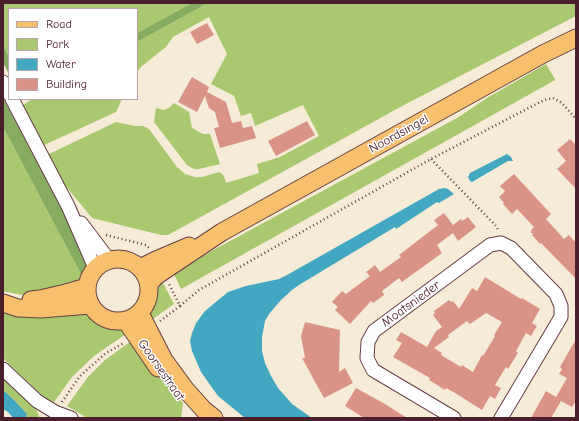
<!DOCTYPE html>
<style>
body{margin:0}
#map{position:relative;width:579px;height:421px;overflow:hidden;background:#f5ebd6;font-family:"Comic Neue",sans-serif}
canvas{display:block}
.frame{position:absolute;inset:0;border:4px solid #4a1f2b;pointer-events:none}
.legend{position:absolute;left:8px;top:8px;width:130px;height:92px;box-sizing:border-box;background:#fff;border:1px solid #b7a5aa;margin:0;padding:5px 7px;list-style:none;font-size:12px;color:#4a1f2b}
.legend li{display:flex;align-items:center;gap:8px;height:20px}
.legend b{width:20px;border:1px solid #b7a5aa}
</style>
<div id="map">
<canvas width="579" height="421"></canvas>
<div class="frame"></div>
<ul class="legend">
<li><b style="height:5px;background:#f8bf6c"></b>Road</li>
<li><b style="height:11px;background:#a9c86f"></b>Park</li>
<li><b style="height:11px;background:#42a8c2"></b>Water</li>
<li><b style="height:11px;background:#da9487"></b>Building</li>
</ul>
</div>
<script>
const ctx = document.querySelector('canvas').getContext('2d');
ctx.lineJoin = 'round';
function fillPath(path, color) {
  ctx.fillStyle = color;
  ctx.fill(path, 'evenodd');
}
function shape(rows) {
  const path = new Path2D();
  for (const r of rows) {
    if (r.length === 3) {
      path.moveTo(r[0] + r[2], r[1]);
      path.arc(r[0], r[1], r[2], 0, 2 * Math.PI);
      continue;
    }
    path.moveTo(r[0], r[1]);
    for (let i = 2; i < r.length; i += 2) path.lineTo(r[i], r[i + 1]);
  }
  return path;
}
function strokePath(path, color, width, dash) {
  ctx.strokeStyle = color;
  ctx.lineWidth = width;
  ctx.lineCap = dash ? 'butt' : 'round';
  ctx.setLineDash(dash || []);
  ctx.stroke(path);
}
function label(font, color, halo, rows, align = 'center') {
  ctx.font = font + ' "Comic Neue",sans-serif';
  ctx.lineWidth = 3;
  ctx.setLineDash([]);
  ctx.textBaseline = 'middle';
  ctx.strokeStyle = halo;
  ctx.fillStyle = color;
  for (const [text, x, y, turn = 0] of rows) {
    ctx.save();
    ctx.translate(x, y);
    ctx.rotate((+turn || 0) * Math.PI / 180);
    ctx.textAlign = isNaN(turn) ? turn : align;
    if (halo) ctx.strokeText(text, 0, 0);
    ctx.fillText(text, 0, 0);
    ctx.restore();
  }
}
fillPath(shape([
 [3,3,192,3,137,33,137,9,9,9,9,57,3,46],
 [208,3,576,3,576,16,404,105,168,235,161,235,92,218,51,168,45,156,116,122,135,126,143,126,149,129,177,167,185,174,195,177,202,177,219,172,222,174,224,176,226,183,259,173,257,164,280,157,319,136,303,105,255,126,251,113,241,116,234,96,211,84,227,54,209,17,173,37,166,47,142,66,137,72,137,42],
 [546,64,556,81,555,80,548,84,181,289,173,272,457,118,487,98],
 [32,99,122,99,116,112,40,147,20,107],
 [174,103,189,112,192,128,203,134,210,134,220,164,199,169,194,169,187,165,154,122,156,108,164,110,170,107],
 [3,127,82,276,79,280,73,284,26,296,3,291],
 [162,281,174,304,150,321,152,301],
 [3,310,82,312,94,321,108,325,119,325,126,334,94,356,72,377,52,405,3,358],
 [134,339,175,394,183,403,181,418,87,418,67,406,88,377,105,360],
 [3,376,33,403,40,418,26,418,27,414,13,399,3,390]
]), '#a9c86f');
fillPath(shape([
 [192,3,208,3,137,42,137,33],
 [3,46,9,57,9,74,3,63],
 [3,98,86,255,87,270,82,276,3,127]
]), '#86ac62');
fillPath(shape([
 [507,154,511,157,513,161,508,161,472,182,470,181,468,177,470,173],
 [444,188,448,189,454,194,439,203,437,202,396,229,395,227,299,285,292,290,281,300,269,314,265,321,262,337,262,351,265,363,271,376,278,388,292,404,312,418,245,418,218,396,201,372,192,351,190,341,192,333,196,323,205,311,228,292,246,286,279,279,287,275,439,189],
 [3,390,13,399,27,414,26,418,13,418,8,412,3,409]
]), '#42a8c2');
fillPath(shape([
 [207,23,214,35,197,44,190,32],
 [192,77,209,87,207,92,226,102,232,123,241,121,243,128,252,126,256,138,220,148,214,128,219,127,215,112,209,108,205,96,197,112,178,102],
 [307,121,315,135,276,156,268,141],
 [570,139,576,145,576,189,557,169,566,161,557,150],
 [514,174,551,214,546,219,564,239,569,235,576,243,576,279,541,243,540,244,532,235,533,234,530,232,532,231,531,230,534,227,517,209,512,214,503,204,504,203,499,197,505,191,500,186],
 [444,213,453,225,461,219,462,221,468,217,476,227,458,241,453,233,437,245,442,253,402,282,399,278,382,291,384,295,373,303,371,301,350,324,335,310,338,307,332,302,342,291,346,294,370,276,366,272,375,265,380,272,401,257,399,255,438,225,434,220],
 [485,277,521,299,522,298,540,309,532,323,537,326,531,336,526,333,516,351,518,353,508,369,506,367,495,385,501,388,495,399,490,396,482,410,455,393,446,388,445,390,429,380,430,378,393,357,402,343,396,340,401,332,427,347,436,331,442,327,433,315,435,313,434,311,449,300,451,302,453,301,459,309,472,288,477,291],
 [486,313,502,322,494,335,495,336,483,356,482,355,473,372,462,365,461,367,441,355,442,353,434,348,449,337,448,335,467,321,470,324],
 [305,322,340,330,339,372,345,368,353,383,324,398,302,358,305,358,301,336],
 [576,339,576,401,572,407,561,401,551,418,531,418,546,391,556,397,567,378,559,374,562,369,560,367],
 [356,388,385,404,407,418,364,418,345,406]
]), '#da9487');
const minor = shape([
 [3,82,9,94],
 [12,99,68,206,95,268],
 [81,223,109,260],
 [3,369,37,401,55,412,71,418],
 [454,418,373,370,367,358,368,342,374,331,490,245,501,243,511,248,556,294,561,306,561,317,501,418]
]);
const major = shape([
 [118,290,31],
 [140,268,156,260,189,246],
 [149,284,156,276,222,232,543,54,576,38],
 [31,300,40,299,66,293,87,287],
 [3,303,18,308,41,309,90,305],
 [140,313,164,360,186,390,204,410,214,418],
 [126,321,158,368]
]);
strokePath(minor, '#643e45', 15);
strokePath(major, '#643e45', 19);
strokePath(shape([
 [431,159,497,227,498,231],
 [106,235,146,245,149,248],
 [180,306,199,290,431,159,544,100,553,98,562,103,576,119],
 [160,321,180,306,169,284],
 [62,402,80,376,106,353,124,343]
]), '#643e45', 2.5, [1, 3]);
strokePath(minor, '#fff', 13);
strokePath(major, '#f8bf6c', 17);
label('13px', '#4a1f2b', '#fff', [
 ["Noordsingel",399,134,-29],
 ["Moatsnieder",411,304,-36],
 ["Goorsestraat",161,370,55]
]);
</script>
